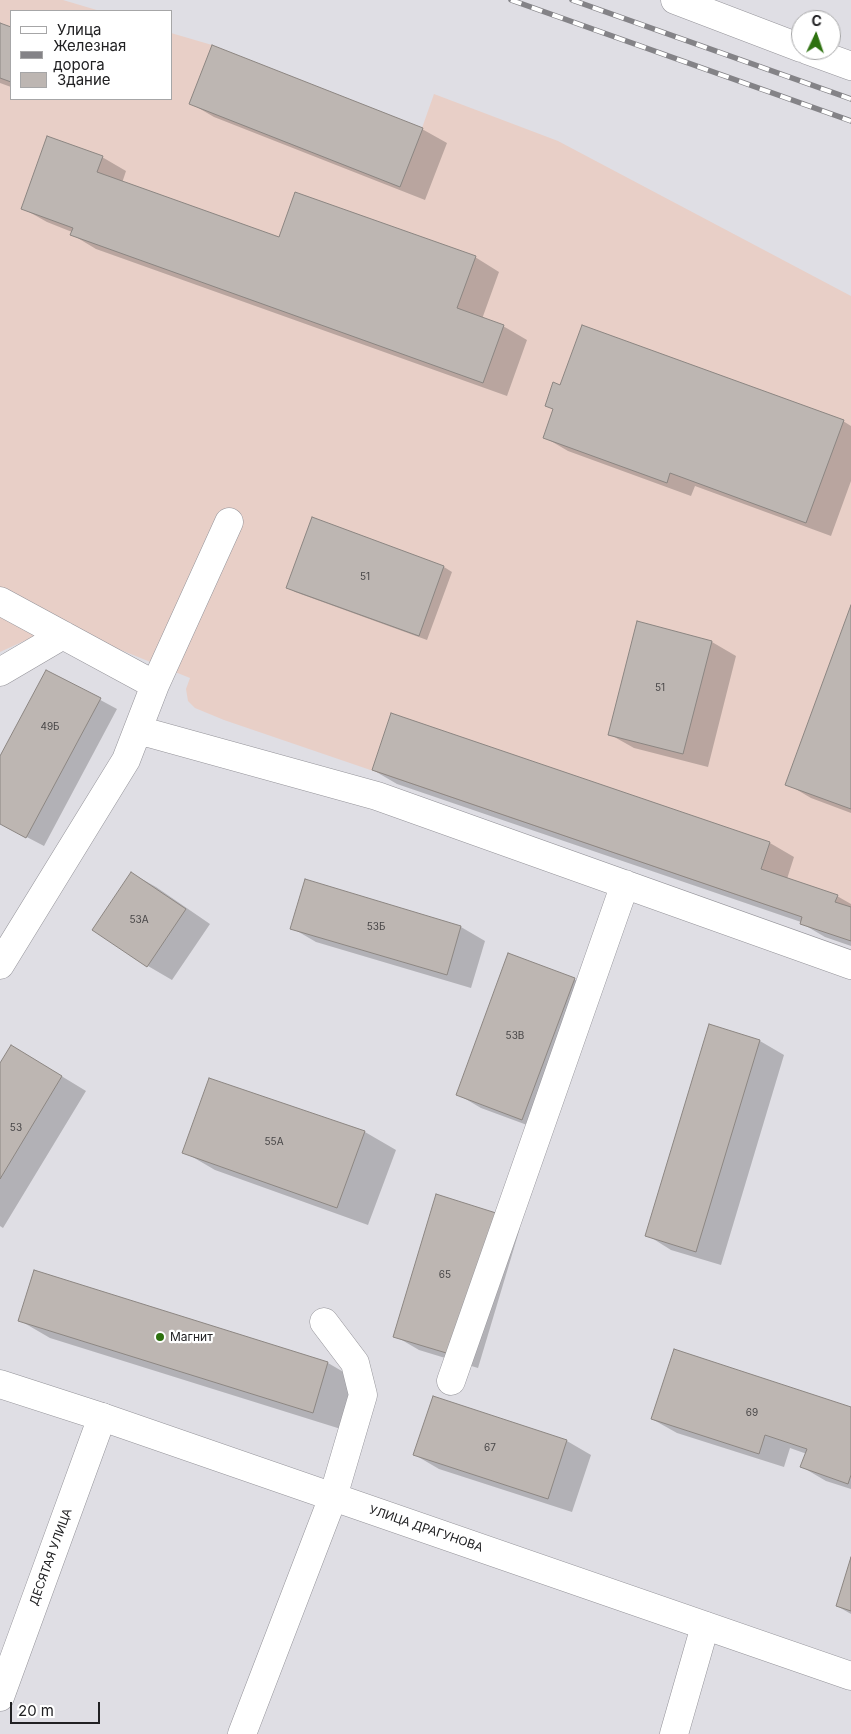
<!DOCTYPE html>
<meta charset="utf-8">
<style>
body{margin:0}
#map{position:relative;width:851px;height:1734px;overflow:hidden;background:#dfdee4;font-family:Inter,sans-serif}
canvas{display:block}
.legend{position:absolute;left:10px;top:10px;width:162px;height:90px;box-sizing:border-box;background:#fff;border:1px solid #a6a6a7;margin:0;padding:6px 9px;list-style:none;font-size:15px;color:#212123}
.legend li{display:flex;align-items:center;gap:10px;height:25px}
.legend b{width:25px;border:1px solid #a6a6a7}
.north{position:absolute;left:791px;top:10px;width:50px;height:50px;box-sizing:border-box;background:#fff;border:1px solid #a6a6a7;border-radius:50%;rotate:3deg;font-size:14px;font-weight:700;line-height:20px;text-align:center;color:#212123}
.north::after{content:'';display:block;margin:auto;width:18px;height:22px;background:#2d710f;clip-path:polygon(50% 0,100% 100%,50% 72%,0 100%)}
.scale{position:absolute;left:10px;top:1702px;width:90px;height:22px;box-sizing:border-box;border:2px solid #212123;border-top:0;padding-left:6px;font-size:15px;line-height:18px;white-space:nowrap;color:#212123;-webkit-text-stroke:4px #fff;paint-order:stroke}
</style>
<div id="map">
<canvas width="851" height="1734"></canvas>
<ul class="legend">
<li><b style="height:6px;background:#fff"></b>Улица</li>
<li><b style="height:6px;background:#848387"></b>Железная дорога</li>
<li><b style="height:14px;background:#bdb6b2"></b>Здание</li>
</ul>
<div class="north">С</div>
<div class="scale">20 m</div>
</div>
<script>
const ctx = document.querySelector('canvas').getContext('2d');
ctx.lineJoin = 'round';
function fillPath(path, color) {
  ctx.fillStyle = color;
  ctx.fill(path, 'evenodd');
}
function shape(rows) {
  const path = new Path2D();
  for (const r of rows) {
    path.moveTo(r[0], r[1]);
    for (let i = 2; i < r.length; i += 2) path.lineTo(r[i], r[i + 1]);
  }
  return path;
}
function strokePath(path, color, width, dash) {
  ctx.strokeStyle = color;
  ctx.lineWidth = width;
  ctx.lineCap = dash ? 'butt' : 'round';
  ctx.setLineDash(dash || []);
  ctx.stroke(path);
}
function label(font, color, halo, rows, align = 'center') {
  ctx.font = font + ' Inter,sans-serif';
  ctx.lineWidth = 4.5;
  ctx.setLineDash([]);
  ctx.textBaseline = 'middle';
  ctx.strokeStyle = halo;
  ctx.fillStyle = color;
  for (const [text, x, y, turn = 0] of rows) {
    ctx.save();
    ctx.translate(x, y);
    ctx.rotate((+turn || 0) * Math.PI / 180);
    ctx.textAlign = isNaN(turn) ? turn : align;
    if (halo) ctx.strokeText(text, 0, 0);
    ctx.fillText(text, 0, 0);
    ctx.restore();
  }
}
fillPath(shape([
 [0,0,63,0,100,11,11,11,11,99,171,99,171,33,212,45,422,128,434,94,558,141,851,296,851,941,800,924,801,917,224,720,195,708,188,701,186,689,190,678,59,625,0,652]
]), '#e8cfc7');
fillPath(shape([
 [0,25,11,29,11,87,0,83],
 [190,103,422,129,447,143,425,200,214,117],
 [102,157,126,171,122,183,280,239,475,257,499,272,482,319,503,326,527,340,507,396,96,249,71,234,72,232,47,222,22,208],
 [561,387,843,421,851,426,851,481,831,536,695,486,691,496,568,451,544,437,554,410,546,405],
 [312,519,444,567,452,572,427,640,295,592,287,587],
 [851,608,851,813,811,798,787,784],
 [638,622,712,642,736,656,708,767,634,748,609,734],
 [47,671,117,709,44,846,0,823,0,759],
 [373,770,770,843,794,857,787,879,837,896,851,904,851,946,825,937,801,923,801,922,397,784],
 [131,873,156,887,210,924,172,980,148,966,94,929],
 [306,880,461,927,485,941,471,988,316,942,292,928],
 [574,979,598,993,546,1132,481,1108,457,1094],
 [710,1025,760,1041,784,1055,721,1265,671,1250,647,1235],
 [35,1060,86,1091,3,1228,0,1226,0,1065],
 [210,1080,365,1132,396,1150,368,1225,215,1170,184,1152],
 [496,1214,520,1228,478,1368,419,1350,395,1336],
 [35,1271,328,1363,359,1381,344,1430,50,1338,19,1320],
 [851,1408,851,1489,826,1481,802,1467,807,1454,790,1448,784,1467,677,1433,652,1419],
 [567,1441,591,1455,572,1512,439,1469,415,1455],
 [851,1560,851,1614,837,1606]
]), '#0003');
const building = shape([
 [0,23,11,27,11,82,0,78,0,23],
 [212,45,423,128,400,187,189,104,212,45],
 [47,136,103,156,97,172,279,237,295,192,476,256,457,308,504,325,483,383,70,235,73,228,21,209,47,136],
 [582,325,844,420,806,523,670,473,667,483,543,438,553,409,545,406,553,382,560,385,582,325],
 [312,517,444,566,419,636,286,588,312,517],
 [851,605,851,809,785,785,851,605],
 [637,621,712,641,683,754,608,735,637,621],
 [46,670,101,698,26,838,0,824,0,756,46,670],
 [391,713,770,842,761,869,838,895,835,902,851,907,851,941,800,924,802,917,372,770,391,713],
 [131,872,186,909,147,967,92,930,131,872],
 [305,879,461,926,447,975,290,929,305,879],
 [508,953,575,978,522,1120,456,1095,508,953],
 [709,1024,760,1040,696,1252,645,1236,709,1024],
 [11,1045,62,1076,0,1179,0,1063,11,1045],
 [209,1078,365,1131,337,1208,182,1153,209,1078],
 [436,1194,496,1213,453,1355,393,1337,436,1194],
 [34,1270,328,1362,313,1413,18,1321,34,1270],
 [674,1349,851,1407,851,1475,848,1484,800,1467,807,1449,765,1435,759,1454,651,1419,674,1349],
 [433,1396,567,1440,548,1499,413,1455,433,1396],
 [851,1557,851,1611,836,1606,851,1557]
]);
fillPath(building, '#bdb6b2');
strokePath(building, '#8c8682', 1);
const minor = shape([
 [675,0,801,48],
 [807,50,851,66],
 [0,601,155,685],
 [0,672,63,635],
 [138,730,377,796,851,965],
 [0,965,126,760,155,685,229,522],
 [451,1381,625,884],
 [0,1697,102,1417],
 [242,1734,333,1497,363,1395,355,1363,324,1322],
 [674,1734,705,1626]
]);
const major = shape([
 [0,1384,102,1417,851,1676]
]);
strokePath(minor, '#949399', 29);
strokePath(major, '#949399', 29);
strokePath(minor, '#fff', 28);
strokePath(major, '#fff', 28);
const rail = shape([
 [511,0,851,121],
 [572,0,851,99]
]);
strokePath(rail, '#848387', 5.5);
strokePath(rail, '#fff', 4, [11]);
for (const [x, y, r, color] of [
 [160,1337,5,"#2d710f"]
]) {
  const dot = new Path2D();
  dot.arc(x, y, r, 0, 2 * Math.PI);
  ctx.fillStyle = color;
  ctx.fill(dot);
  strokePath(dot, '#fff', 2);
}
label('10px', '#484647', null, [
 ["51",365,577],
 ["51",660,688],
 ["49Б",50,727],
 ["53А",139,920],
 ["53Б",376,927],
 ["53В",515,1036],
 ["53",16,1128],
 ["55А",274,1142],
 ["65",445,1275],
 ["69",752,1413],
 ["67",490,1448]
]);
label('12px', '#212123', '#fff', [
 ["Магнит",170,1337]
], 'left');
label('12px', '#212123', '#fff', [
 ["УЛИЦА ДРАГУНОВА",426,1529,19],
 ["ДЕСЯТАЯ УЛИЦА",51,1557,-70]
]);
</script>
